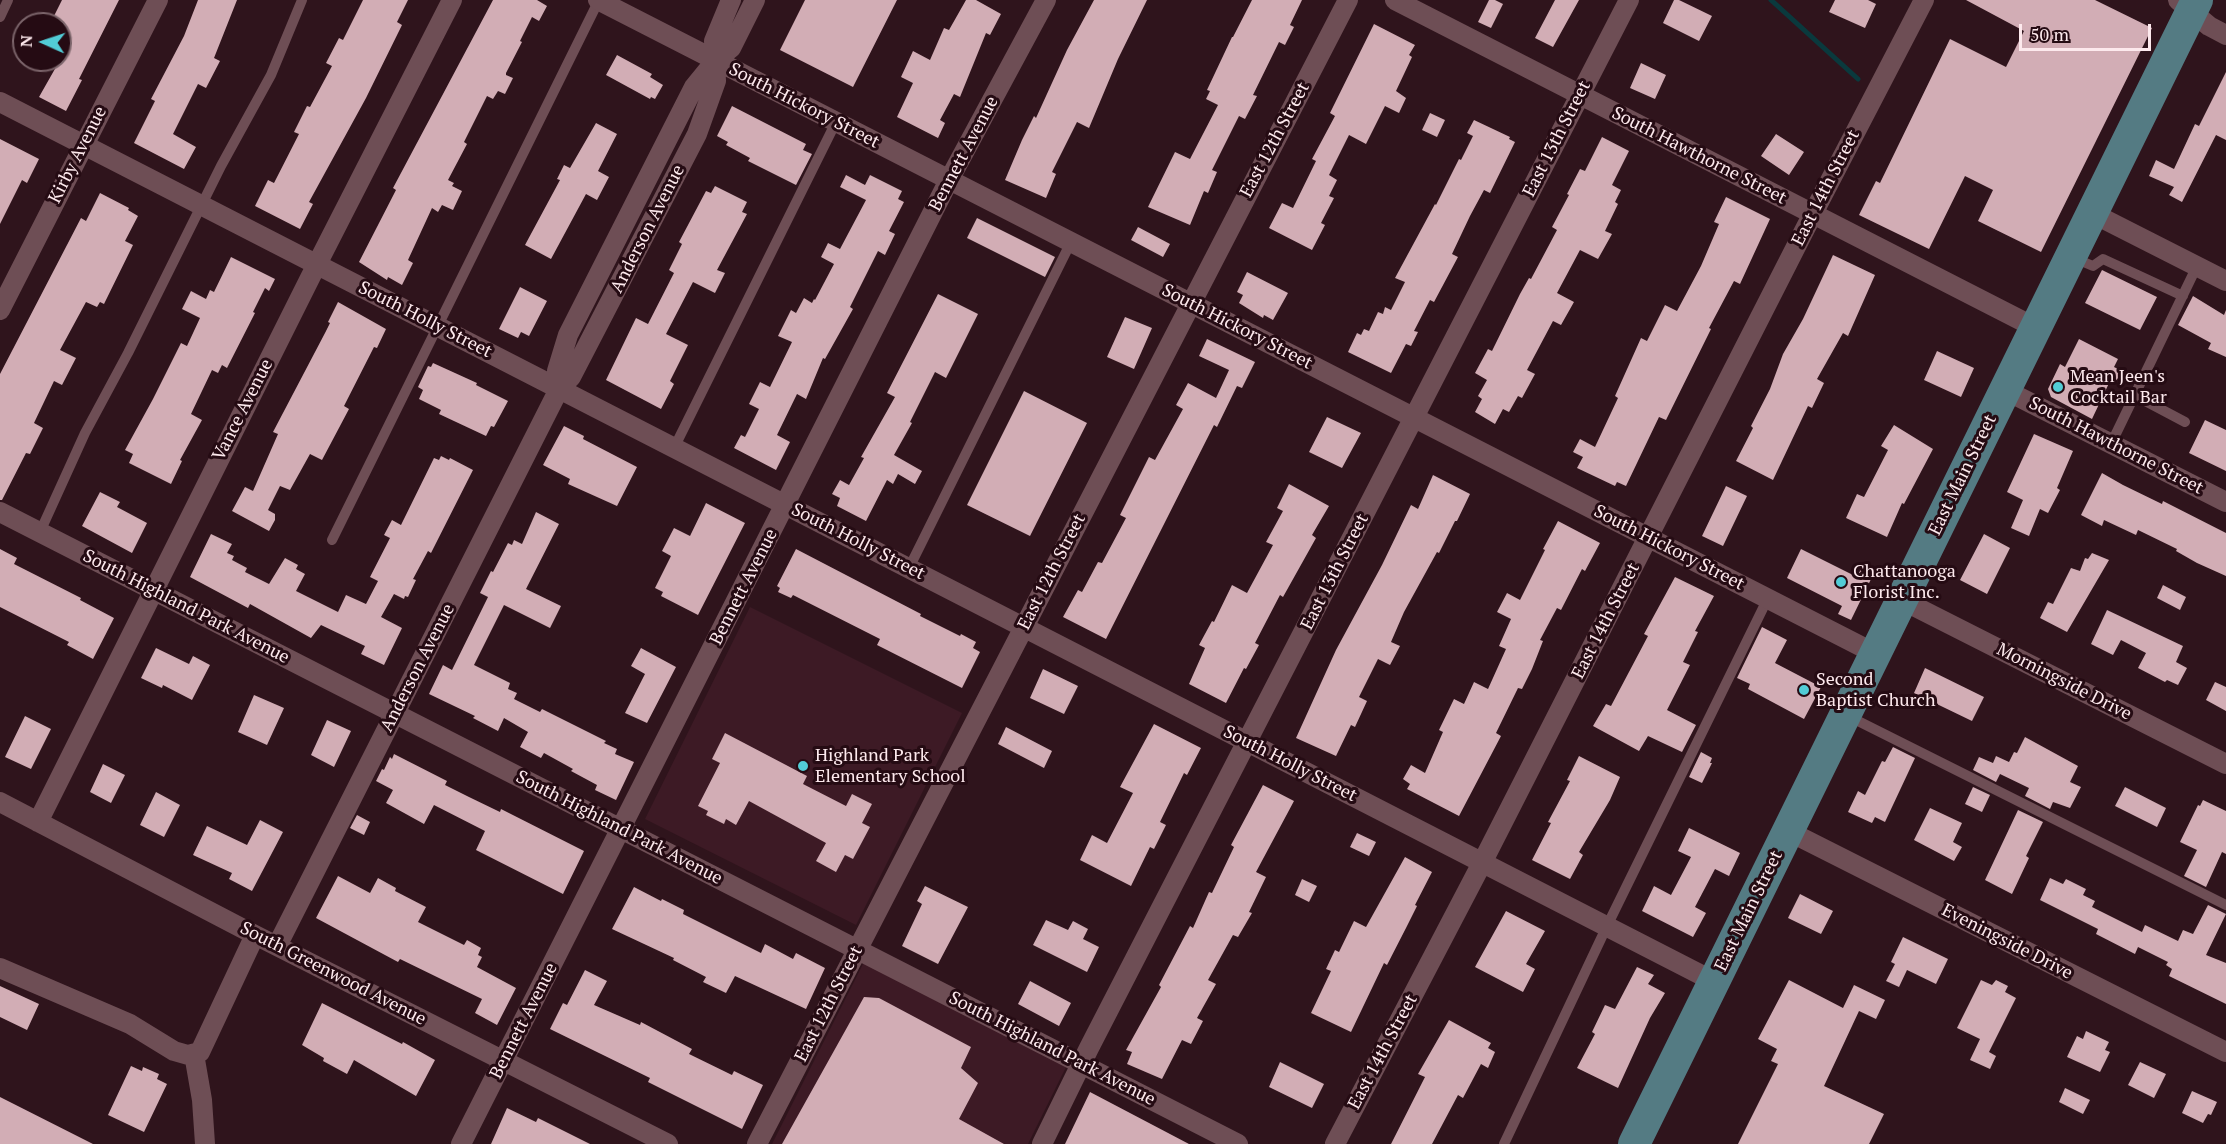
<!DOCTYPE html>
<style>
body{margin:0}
#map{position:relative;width:2226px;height:1144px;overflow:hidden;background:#2f141c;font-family:"PT Serif",serif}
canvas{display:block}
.north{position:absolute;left:12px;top:12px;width:60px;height:60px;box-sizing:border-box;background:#250b13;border:2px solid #7b646a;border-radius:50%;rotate:273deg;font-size:16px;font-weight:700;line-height:24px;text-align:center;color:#fde9ed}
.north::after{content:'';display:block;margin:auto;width:21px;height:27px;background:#52ccd6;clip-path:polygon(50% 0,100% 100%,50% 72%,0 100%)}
.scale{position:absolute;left:2019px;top:24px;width:132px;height:27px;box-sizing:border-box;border:3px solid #fde9ed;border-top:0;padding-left:8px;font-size:18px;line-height:21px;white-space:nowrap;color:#fde9ed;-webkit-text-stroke:4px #250b13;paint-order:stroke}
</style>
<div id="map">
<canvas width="2226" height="1144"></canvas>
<div class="north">N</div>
<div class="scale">50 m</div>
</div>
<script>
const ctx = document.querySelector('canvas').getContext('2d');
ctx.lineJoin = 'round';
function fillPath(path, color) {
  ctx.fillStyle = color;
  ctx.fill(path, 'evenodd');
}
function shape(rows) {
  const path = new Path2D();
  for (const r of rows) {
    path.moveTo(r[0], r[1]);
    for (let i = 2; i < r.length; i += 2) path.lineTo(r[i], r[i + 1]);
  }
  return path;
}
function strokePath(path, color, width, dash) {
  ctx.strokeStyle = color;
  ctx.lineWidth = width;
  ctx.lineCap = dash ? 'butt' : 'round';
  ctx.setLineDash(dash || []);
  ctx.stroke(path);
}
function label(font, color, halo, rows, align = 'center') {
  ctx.font = font + ' "PT Serif",serif';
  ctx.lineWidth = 6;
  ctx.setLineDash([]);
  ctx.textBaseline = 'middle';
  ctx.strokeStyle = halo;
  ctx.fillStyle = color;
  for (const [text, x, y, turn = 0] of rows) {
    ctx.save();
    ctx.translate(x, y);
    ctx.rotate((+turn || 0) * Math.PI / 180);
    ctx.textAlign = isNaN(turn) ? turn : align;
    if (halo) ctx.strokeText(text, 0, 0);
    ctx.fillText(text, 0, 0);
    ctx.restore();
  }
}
fillPath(shape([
 [750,607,962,713,856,925,645,819],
 [864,962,1067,1065,1028,1144,772,1144]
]), '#3d1a25');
strokePath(shape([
 [1771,0,1858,79]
]), '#0a393d', 5);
fillPath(shape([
 [62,0,119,0,79,79,82,80,66,111,39,97,60,60,60,24,50,24],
 [198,0,237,0,214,58,220,61,206,88,198,84,173,134,196,147,184,169,134,143,155,101,151,99,184,36],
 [363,0,408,0,397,22,402,25,366,98,309,202,313,204,300,229,255,206,268,180,274,183,299,134,294,132,307,106,310,107,332,66,326,63,339,38,343,40],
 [493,0,537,0,547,6,539,21,532,17,520,41,522,42,506,73,506,75,513,78,505,94,498,91,493,99,487,96,464,142,467,144,448,180,454,183,452,186,462,191,453,210,442,205,438,212,432,208,408,260,413,263,402,285,388,277,387,280,359,262,396,190,393,188],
 [805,0,897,0,853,87,780,50],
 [966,0,976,0,1001,14,990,35,986,33,960,97,954,94,940,120,945,123,938,138,897,117,913,83,901,77,913,51,930,60,944,28,949,30],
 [1094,0,1147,0,1118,59,1089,128,1077,122,1052,172,1056,174,1046,198,1005,180,1022,140,1034,116,1036,118,1067,50],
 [1252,0,1302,0,1290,25,1294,27,1285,45,1279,42,1253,95,1257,96,1245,119,1239,116,1212,170,1217,172,1208,193,1204,191,1190,225,1148,207,1175,152,1190,159,1218,105,1206,99,1210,91,1207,90,1232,37,1233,37],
 [1489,0,1495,0,1503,4,1491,28,1478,22],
 [1555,0,1579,0,1553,47,1535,38],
 [1674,0,1679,0,1712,16,1699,41,1663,23],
 [1835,0,1868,0,1876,4,1865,28,1829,12],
 [1966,0,2095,0,2152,28,2041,252,1978,221,1993,190,1965,176,1929,249,1859,215,1876,181,1880,183,1950,39,2006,67,2024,31],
 [1374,24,1415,45,1409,55,1412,57,1396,91,1406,98,1399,113,1385,106,1366,144,1349,135,1329,175,1337,180,1329,196,1334,198,1321,223,1325,225,1312,250,1269,228,1282,203,1293,208,1316,161,1312,159,1335,116,1330,113],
 [617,55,652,74,650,77,663,85,655,99,651,97,650,99,606,75],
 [1641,63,1666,75,1655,99,1630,88],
 [2226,72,2226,140,2216,135,2182,202,2169,195,2174,187,2149,176,2156,160,2174,169,2195,124,2199,126],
 [732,106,806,144,803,150,812,154,796,185,748,161,750,158,726,145,728,142,717,136],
 [1430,113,1445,120,1437,137,1422,130],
 [1474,120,1510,137,1509,139,1515,142,1490,193,1484,190,1470,216,1452,254,1458,257,1434,302,1430,300,1414,331,1418,332,1411,346,1406,344,1391,373,1348,352,1357,333,1361,335,1364,329,1369,331,1378,312,1383,314,1385,307,1391,310,1405,282,1395,278,1435,204,1436,205,1459,159,1461,160,1473,136,1467,133],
 [596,123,617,134,598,171,609,177,597,200,586,194,551,259,525,245,560,180,557,179,564,165,570,168],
 [1776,134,1804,152,1789,175,1761,156],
 [1602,137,1629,151,1612,185,1621,190,1615,202,1618,204,1605,231,1612,234,1598,259,1580,250,1557,293,1574,302,1561,325,1553,321,1527,370,1535,374,1522,398,1518,396,1509,412,1503,409,1495,424,1475,412,1482,399,1478,396,1487,380,1475,373,1488,349,1492,351,1520,294,1529,278,1531,279,1557,230,1552,227,1569,195,1567,194,1580,169,1585,171],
 [0,139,39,159,27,183,22,180,0,224],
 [846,175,865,185,870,175,902,191,898,199,904,202,889,231,895,234,885,255,878,251,850,307,853,309,825,359,823,358,806,399,797,394,777,435,790,442,776,470,734,448,741,435,745,437,759,409,749,404,760,382,770,387,792,342,778,336,791,310,796,313,804,298,812,303,814,299,815,300,834,264,821,257,828,243,840,249,866,200,840,187],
 [715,186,747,202,742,212,747,214,717,270,725,273,715,293,693,282,666,334,688,345,670,381,674,384,661,409,606,380,636,318,648,324,674,273,669,270,682,244,679,242,706,191,711,193],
 [100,193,129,208,128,210,138,216,125,241,133,245,104,304,100,302,97,307,86,302,60,350,76,358,62,385,54,381,34,423,43,428,30,454,26,453,2,500,0,500,0,374,81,218,86,221],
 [1726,197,1770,219,1740,284,1734,281,1709,328,1711,329,1666,420,1659,417,1626,486,1617,482,1615,486,1577,468,1583,457,1573,452,1580,439,1595,447,1618,398,1615,396,1641,338,1647,341,1665,305,1677,311,1701,266,1719,224,1714,222],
 [977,218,1055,257,1045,277,967,238],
 [1138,227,1170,244,1163,257,1131,240],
 [1833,255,1875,275,1848,336,1843,333,1817,379,1824,383,1812,408,1808,406,1773,480,1736,461,1753,428,1751,426,1770,389,1783,354,1803,319],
 [231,257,275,279,269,291,265,288,253,312,255,313,227,368,222,365,218,373,212,370,191,414,202,420,180,460,182,461,171,484,129,463,133,454,125,450,153,399,181,343,187,346,200,318,182,309,191,291,206,299,210,290,214,292],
 [2102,270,2157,297,2140,330,2085,303],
 [1247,272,1288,293,1273,320,1264,315,1263,318,1239,303,1243,295,1237,292],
 [520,287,547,301,529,336,521,332,518,338,499,329],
 [938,294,978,314,946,378,935,372,910,422,912,423,894,455,922,471,915,484,898,474,893,484,887,480,866,521,837,506,840,498,832,494,840,480,849,485,864,458,861,457,895,397,887,393],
 [2193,296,2224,315,2226,310,2226,357,2208,349,2211,343,2178,325],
 [338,302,386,329,377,348,374,347,344,406,349,409,322,460,310,454,290,490,280,486,268,510,275,514,275,520,269,531,232,511,245,487,253,491,278,434,273,432,325,333,330,323,328,322],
 [1125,317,1152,328,1134,369,1107,357],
 [1207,339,1255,362,1242,388,1237,386,1217,427,1214,425,1106,639,1063,617,1078,590,1082,592,1098,562,1102,563,1126,518,1120,515,1149,457,1155,460,1183,409,1176,405,1188,383,1216,398,1229,370,1199,356],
 [2079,339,2118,359,2114,367,2122,371,2115,383,2110,381,2092,419,2051,397,2048,389,2060,364,2065,367],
 [1937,351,1974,368,1961,397,1924,380],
 [433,363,477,383,476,385,508,401,494,427,491,426,486,436,439,414,441,410,419,399,423,390,418,387,428,366,431,367],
 [1024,391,1087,423,1030,536,967,505],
 [1327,417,1361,433,1342,468,1309,452],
 [2205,420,2226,430,2226,471,2189,453],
 [1894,425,1933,449,1904,504,1902,503,1887,537,1846,518,1857,494,1864,497,1888,450,1881,446],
 [564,426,584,436,583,439,637,467,617,506,568,484,570,479,543,465],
 [2034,434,2073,451,2057,488,2060,490,2048,513,2040,509,2029,536,2011,528,2023,500,2007,492],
 [441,456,449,460,450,458,473,470,431,553,428,551,413,579,416,580,408,597,405,596,404,599,394,594,381,617,402,628,384,665,361,654,365,646,321,625,311,638,250,604,248,608,190,577,211,534,232,544,227,553,234,556,232,560,247,568,245,572,269,584,285,558,298,565,296,569,305,574,296,591,338,612,346,595,366,604,378,581,370,577,390,538,384,535,392,520,401,525,434,458,439,460],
 [2102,473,2123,485,2162,504,2163,501,2226,533,2226,576,2197,563,2176,551,2177,549,2138,530,2136,535,2104,520,2102,526,2081,515],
 [1433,475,1470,494,1457,521,1455,521,1439,553,1437,552,1404,612,1391,642,1400,646,1390,665,1378,659,1359,697,1367,701,1355,727,1351,725,1336,756,1296,738,1336,650,1382,565,1411,505,1418,509],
 [1289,484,1329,506,1312,535,1316,538,1283,597,1280,595,1255,643,1259,645,1246,669,1244,668,1226,703,1189,684,1205,648,1199,645,1212,621,1214,622,1232,585,1247,593,1273,545,1266,542,1283,511,1277,508],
 [1726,486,1747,496,1723,546,1702,536],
 [100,492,120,502,117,507,147,523,132,553,82,526],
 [706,503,745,523,698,615,661,596,663,592,655,588,671,556,662,551,674,528,690,536],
 [536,512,559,524,526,589,561,606,550,628,504,605,474,665,510,683,508,689,517,693,514,699,540,712,542,709,606,741,604,743,617,749,615,754,634,762,616,800,595,790,597,785,571,771,573,769,544,753,541,758,520,747,528,732,504,718,498,731,473,718,475,716,429,694,443,665,452,670,488,597,480,593,491,571,493,572,508,543,512,545,514,540,522,544],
 [1558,521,1600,543,1585,571,1582,569,1561,610,1557,608,1540,640,1543,641,1532,669,1522,689,1518,688,1496,733,1501,736,1459,816,1407,789,1410,784,1403,779,1411,765,1425,773,1443,732,1439,730,1454,699,1464,704,1474,682,1488,689,1506,649,1499,646,1511,619,1497,612,1507,593,1520,600,1545,550,1543,549],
 [1984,534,2010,548,1987,594,1960,580],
 [0,549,17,558,14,564,81,598,80,600,114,618,93,659,67,645,69,642,0,607],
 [796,549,921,614,920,616,960,636,961,634,976,642,973,648,980,652,962,688,877,645,880,639,793,595,791,598,778,592,780,588,777,586],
 [1801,549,1857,577,1861,569,1873,575,1851,620,1838,614,1842,606,1787,578],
 [2092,553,2109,560,2067,632,2040,618,2048,602,2053,604,2071,568,2080,571,2085,558,2088,559],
 [1675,577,1714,596,1695,631,1698,632,1683,662,1690,665,1667,710,1696,725,1682,752,1648,736,1639,751,1593,726,1606,704,1611,706,1648,636,1644,634],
 [2163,585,2186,597,2180,610,2157,598],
 [2107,610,2183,646,2176,662,2187,668,2178,685,2167,680,2165,682,2138,668,2146,653,2121,640,2113,655,2091,644],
 [1762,627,1787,640,1775,663,1821,687,1804,719,1748,689,1750,684,1737,678],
 [156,648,189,664,193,656,210,665,192,700,163,685,162,688,141,678],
 [641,648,676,667,647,723,625,713,645,674,631,666],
 [1925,668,1984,697,1972,721,1914,693],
 [1043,669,1078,686,1064,714,1030,698],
 [2215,682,2226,687,2226,711,2206,700],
 [254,695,284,708,267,745,238,732],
 [25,716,51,729,31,769,5,757],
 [327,720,351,731,334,767,311,755],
 [1154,724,1201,748,1187,775,1184,773,1160,822,1166,825,1154,849,1150,847,1131,886,1080,860,1092,835,1107,843,1133,793,1120,787],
 [1006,727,1052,751,1044,768,998,744],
 [725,733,807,776,803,784,846,806,852,794,872,804,862,823,870,827,853,859,845,855,836,872,816,861,826,843,749,801,736,825,726,819,724,824,706,815,708,811,698,806,720,763,712,759],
 [2025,737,2078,766,2070,782,2081,787,2070,808,2053,802,2050,809,2025,796,2029,788,2000,774,1996,782,1973,770,1979,757,1993,763,1996,756,2009,762,2014,752,2017,753],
 [1893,747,1915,758,1885,822,1875,817,1872,823,1848,812,1858,791,1865,795,1882,761,1885,762],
 [1701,752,1712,758,1710,763,1712,763,1702,783,1689,777],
 [394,754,447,781,445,785,469,797,500,812,501,809,584,851,563,894,476,850,485,831,434,805,424,824,386,803,393,790,376,781,382,769,384,770,390,757,392,759],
 [1579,756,1620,777,1610,800,1579,852,1583,855,1570,879,1532,860,1551,823,1548,822,1570,781,1567,780],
 [103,764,125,775,111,803,90,792],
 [1263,785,1294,801,1256,872,1266,877,1249,912,1252,913,1238,937,1233,935,1208,980,1216,984,1197,1018,1203,1021,1191,1044,1182,1040,1162,1079,1127,1064,1132,1052,1126,1050,1161,987,1159,985,1190,926,1193,928,1209,892,1212,893,1234,847,1231,845],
 [1973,787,1990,795,1982,812,1965,804],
 [2125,787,2166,808,2157,827,2115,806],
 [156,792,180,805,164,837,140,825],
 [2203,800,2226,811,2226,854,2222,852,2206,887,2184,876,2197,850,2180,842,2198,805,2200,806],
 [1930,808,1962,823,1953,842,1962,847,1954,861,1914,840],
 [2018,810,2043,822,2026,856,2029,858,2012,894,1985,880],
 [357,815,370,822,364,835,350,828],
 [260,820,283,832,252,891,229,879,232,873,193,855,207,826,247,845],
 [1689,828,1740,853,1729,876,1715,869,1695,907,1706,913,1693,937,1642,911,1654,886,1671,895,1691,857,1678,851],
 [1357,833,1376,842,1369,856,1350,847],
 [1405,857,1432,872,1415,905,1417,906,1406,928,1387,965,1384,963,1351,1032,1311,1013,1331,971,1326,969,1335,950,1339,952,1354,921,1366,927],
 [338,876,370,893,378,878,396,888,395,891,426,907,418,922,464,945,467,940,481,948,478,955,482,957,477,967,516,988,497,1025,475,1013,482,999,400,959,398,962,316,918],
 [2050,878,2063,884,2066,879,2086,889,2083,895,2095,901,2092,907,2142,932,2145,925,2178,941,2183,930,2193,934,2208,905,2226,914,2206,955,2226,963,2226,1004,2169,976,2172,969,2166,965,2168,962,2138,947,2135,954,2096,934,2098,929,2040,900],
 [1302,879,1317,886,1309,902,1295,895],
 [925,886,968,907,938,964,902,946,922,904,917,901],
 [634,887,661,901,662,899,684,910,683,914,761,953,765,944,793,959,796,953,825,968,806,1009,735,976,726,993,703,982,706,977,673,960,674,958,612,929],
 [1800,894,1833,911,1821,934,1788,918],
 [1506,911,1545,931,1526,964,1535,969,1523,992,1475,967],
 [1046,920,1068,930,1073,921,1088,929,1083,939,1099,947,1087,972,1033,945],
 [1903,937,1948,959,1936,984,1907,970,1899,987,1886,981,1895,964,1891,962],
 [1637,967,1654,975,1648,984,1665,993,1650,1018,1618,1088,1577,1068,1595,1034,1592,1032,1605,1005,1615,1009],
 [585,970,607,981,594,1005,640,1025,641,1022,692,1049,689,1054,732,1075,734,1071,763,1085,742,1129,648,1082,650,1078,550,1029,563,1003,567,1005],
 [1789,980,1843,1008,1854,985,1885,1000,1876,1019,1859,1011,1824,1086,1884,1114,1869,1144,1738,1144,1778,1064,1771,1061,1777,1049,1758,1039],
 [1981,980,1992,985,1996,980,2008,986,2005,992,2016,998,1989,1052,1996,1056,1990,1069,1970,1060,1980,1039,1957,1028],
 [1030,981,1071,1003,1059,1026,1018,1004],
 [0,986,39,1004,27,1030,0,1017],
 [864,997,879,998,971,1047,961,1068,978,1083,959,1119,1004,1144,782,1144],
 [322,1003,402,1044,403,1042,435,1060,416,1096,354,1060,347,1074,323,1061,324,1058,302,1045],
 [1449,1020,1491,1043,1488,1048,1495,1052,1488,1068,1481,1064,1463,1098,1458,1095,1432,1144,1391,1144,1425,1077,1418,1074],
 [2086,1031,2109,1042,2105,1050,2110,1052,2100,1072,2067,1057,2077,1036,2083,1039],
 [1280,1062,1324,1084,1312,1108,1269,1087],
 [2140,1062,2166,1074,2154,1098,2128,1085],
 [131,1066,142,1071,143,1067,159,1074,157,1079,167,1084,144,1132,108,1115],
 [2065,1088,2090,1100,2083,1114,2059,1102],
 [2192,1091,2217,1102,2211,1115,2208,1114,2203,1123,2182,1113],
 [1090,1092,1189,1144,1065,1144],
 [0,1097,93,1144,0,1144],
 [507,1108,536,1122,538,1118,590,1144,491,1144]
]), '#d2adb5');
strokePath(shape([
 [0,17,8,0],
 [2074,258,2093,266,2103,259,2183,296],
 [2134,395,2185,422],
 [2111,444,2197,266],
 [674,448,836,122],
 [40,532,85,433,128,353,221,166,271,75,302,0],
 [332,540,599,0],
 [909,568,1071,242],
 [1848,716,2226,905],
 [1504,1144,1607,926,1768,598]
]), '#6e4e55', 10);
strokePath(shape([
 [598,0,1876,654],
 [1395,0,2036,328],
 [2178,0,2209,26,2226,35],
 [0,102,1715,982],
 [2092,213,2226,281],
 [0,310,158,0],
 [559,389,557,371,568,335,634,205,694,87,716,60,731,48,755,0],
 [2005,390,2226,502],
 [0,512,1238,1144],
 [1902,600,2226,764],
 [0,802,255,935,668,1144],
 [38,822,311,276,452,0],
 [1788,831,2226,1052],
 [277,946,559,389,571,377,697,134,716,81,714,41,731,0],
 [0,968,130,1024,174,1051,188,1055,200,1052,255,935],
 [194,1054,202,1100,205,1144],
 [461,1144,949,180,1046,0],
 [757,1144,1348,0],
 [1042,1144,1089,1048,1629,0],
 [1335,1144,1482,863,1805,229,1924,0]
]), '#6e4e55', 20);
strokePath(shape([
 [1634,1144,2197,0]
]), '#547b83', 32);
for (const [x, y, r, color] of [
 [2058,387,6,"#52ccd6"],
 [1841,582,6,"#52ccd6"],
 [1804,690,6,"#52ccd6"],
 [803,766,6,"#52ccd6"]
]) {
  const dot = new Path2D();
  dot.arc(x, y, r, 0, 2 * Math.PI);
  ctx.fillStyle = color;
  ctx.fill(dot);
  strokePath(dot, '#250b13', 2);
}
label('18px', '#fde9ed', '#250b13', [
 ["South Hickory Street",804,106,27],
 ["East 13th Street",1557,139,-63],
 ["East 12th Street",1275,140,-62],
 ["Bennett Avenue",964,154,-62],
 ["Kirby Avenue",78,155,-63],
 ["South Hawthorne Street",1699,156,27],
 ["East 14th Street",1826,188,-63],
 ["Anderson Avenue",648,229,-63],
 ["South Holly Street",425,320,27],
 ["South Hickory Street",1237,327,27],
 ["Vance Avenue",243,410,-63],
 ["South Hawthorne Street",2116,446,27],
 ["East Main Street",1963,475,-64],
 ["South Holly Street",858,542,27],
 ["South Hickory Street",1669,548,27],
 ["East 12th Street",1052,572,-63],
 ["East 13th Street",1335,572,-63],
 ["Bennett Avenue",744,587,-63],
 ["South Highland Park Avenue",186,607,27],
 ["East 14th Street",1606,621,-63],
 ["Anderson Avenue",418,668,-63],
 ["Morningside Drive",2064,682,27],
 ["South Holly Street",1290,764,27],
 ["South Highland Park Avenue",619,828,27],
 ["East Main Street",1749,911,-64],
 ["Eveningside Drive",2007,942,27],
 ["South Greenwood Avenue",333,974,27],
 ["East 12th Street",829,1004,-63],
 ["Bennett Avenue",524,1021,-63],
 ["South Highland Park Avenue",1052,1049,27],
 ["East 14th Street",1383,1052,-62]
]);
label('18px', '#fde9ed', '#250b13', [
 ["Mean Jeen's",2070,377],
 ["Cocktail Bar",2070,398],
 ["Chattanooga",1853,572],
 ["Florist Inc.",1853,593],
 ["Second",1816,680],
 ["Baptist Church",1816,701],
 ["Highland Park",815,756],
 ["Elementary School",815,777]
], 'left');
</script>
